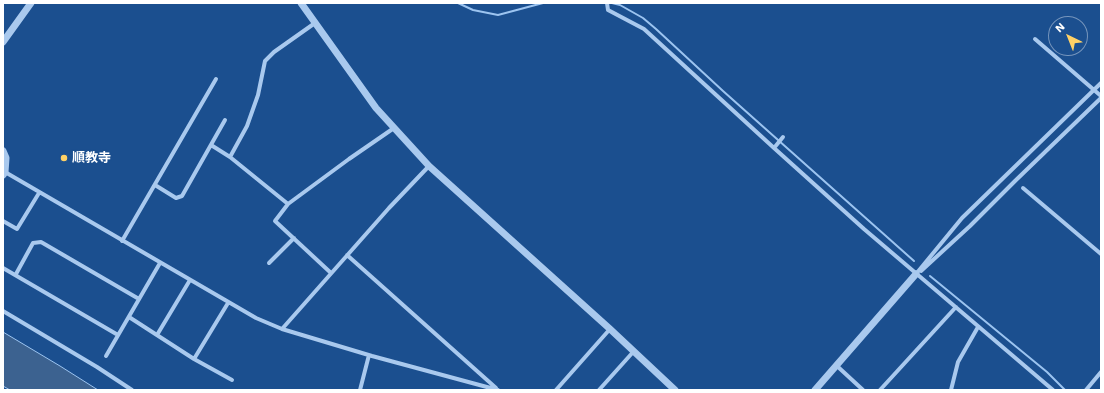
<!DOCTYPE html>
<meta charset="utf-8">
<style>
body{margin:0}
#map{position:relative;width:1104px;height:393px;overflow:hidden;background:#1b4f8f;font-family:"Work Sans",sans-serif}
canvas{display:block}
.frame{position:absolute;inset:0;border:4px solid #fff;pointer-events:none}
.north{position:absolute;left:1048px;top:16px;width:40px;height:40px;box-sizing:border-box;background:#1b4f8f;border:1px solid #7695bc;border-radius:50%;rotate:317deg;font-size:11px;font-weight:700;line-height:16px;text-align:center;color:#fff}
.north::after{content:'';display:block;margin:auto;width:14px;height:18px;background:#ffd166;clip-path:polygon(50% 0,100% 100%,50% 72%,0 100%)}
</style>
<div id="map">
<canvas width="1104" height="393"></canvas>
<div class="frame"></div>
<div class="north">N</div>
</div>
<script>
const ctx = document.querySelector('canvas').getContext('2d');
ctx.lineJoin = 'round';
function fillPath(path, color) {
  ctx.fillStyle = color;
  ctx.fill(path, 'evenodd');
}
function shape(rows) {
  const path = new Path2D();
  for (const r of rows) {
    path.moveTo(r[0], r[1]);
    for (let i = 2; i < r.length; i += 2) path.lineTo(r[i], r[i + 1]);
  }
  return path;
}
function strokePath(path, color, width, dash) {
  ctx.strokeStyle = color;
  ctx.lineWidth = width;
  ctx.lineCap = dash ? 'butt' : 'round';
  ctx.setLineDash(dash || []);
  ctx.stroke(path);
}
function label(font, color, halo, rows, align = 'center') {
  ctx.font = font + ' "Work Sans","Noto Sans JP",sans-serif';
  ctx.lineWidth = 3.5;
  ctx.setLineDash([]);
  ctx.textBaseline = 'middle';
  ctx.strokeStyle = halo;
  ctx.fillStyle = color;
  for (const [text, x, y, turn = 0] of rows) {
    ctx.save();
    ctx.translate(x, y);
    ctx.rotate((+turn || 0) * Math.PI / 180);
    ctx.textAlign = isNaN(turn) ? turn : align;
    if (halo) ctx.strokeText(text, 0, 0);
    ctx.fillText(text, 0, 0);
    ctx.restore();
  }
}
const water = shape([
 [3,332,60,366,98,390,10,390,3,386,3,332]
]);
fillPath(water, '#3c6290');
strokePath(water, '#9cc4f0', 1);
strokePath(shape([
 [458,3,473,10,498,15,543,3],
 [612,3,620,5,643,18,656,29,723,91,914,261],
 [930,276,1047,372,1065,390]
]), '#9cc4f0', 2);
strokePath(shape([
 [607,3,608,10,644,29,774,148,864,229,1053,390],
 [315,23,274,52,265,61,258,95,247,126,230,157,288,204,349,159,394,128],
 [1035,39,1101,96],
 [211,145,230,157],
 [774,148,783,137],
 [5,172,256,318,282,329,372,356,498,390],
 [155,185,176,198,182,196,225,120],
 [1023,188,1101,254],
 [288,204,275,221,331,273],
 [3,221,17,229,39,193],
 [122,241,216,79],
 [347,255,496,388],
 [269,263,294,238],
 [3,268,118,335],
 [921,271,970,226,1015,181,1101,98],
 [16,274,33,243,41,242,139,299],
 [916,274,962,218,1101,83],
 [3,311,97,367,132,390],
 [129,317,194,359,232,380],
 [282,329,389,208,429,166],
 [157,335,190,280],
 [106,356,160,263],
 [194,359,228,303],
 [837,366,863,390],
 [360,390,369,355],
 [556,390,610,329],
 [599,390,634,351],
 [880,390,956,307],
 [951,390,958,362,978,327],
 [1086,390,1101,372]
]), '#a9c9ee', 4);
strokePath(shape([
 [301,3,376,108,429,166,610,329,675,390],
 [3,42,31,3],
 [3,151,6,158,5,172,3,175],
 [815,390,916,274]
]), '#a9c9ee', 7);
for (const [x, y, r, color] of [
 [64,158,4,"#ffd166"]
]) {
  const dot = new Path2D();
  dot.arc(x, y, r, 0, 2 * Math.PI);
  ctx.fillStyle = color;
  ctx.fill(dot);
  strokePath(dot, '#1b4f8f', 1.5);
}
label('bold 13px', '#fff', '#1b4f8f', [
 ["順教寺",72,158]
], 'left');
</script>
